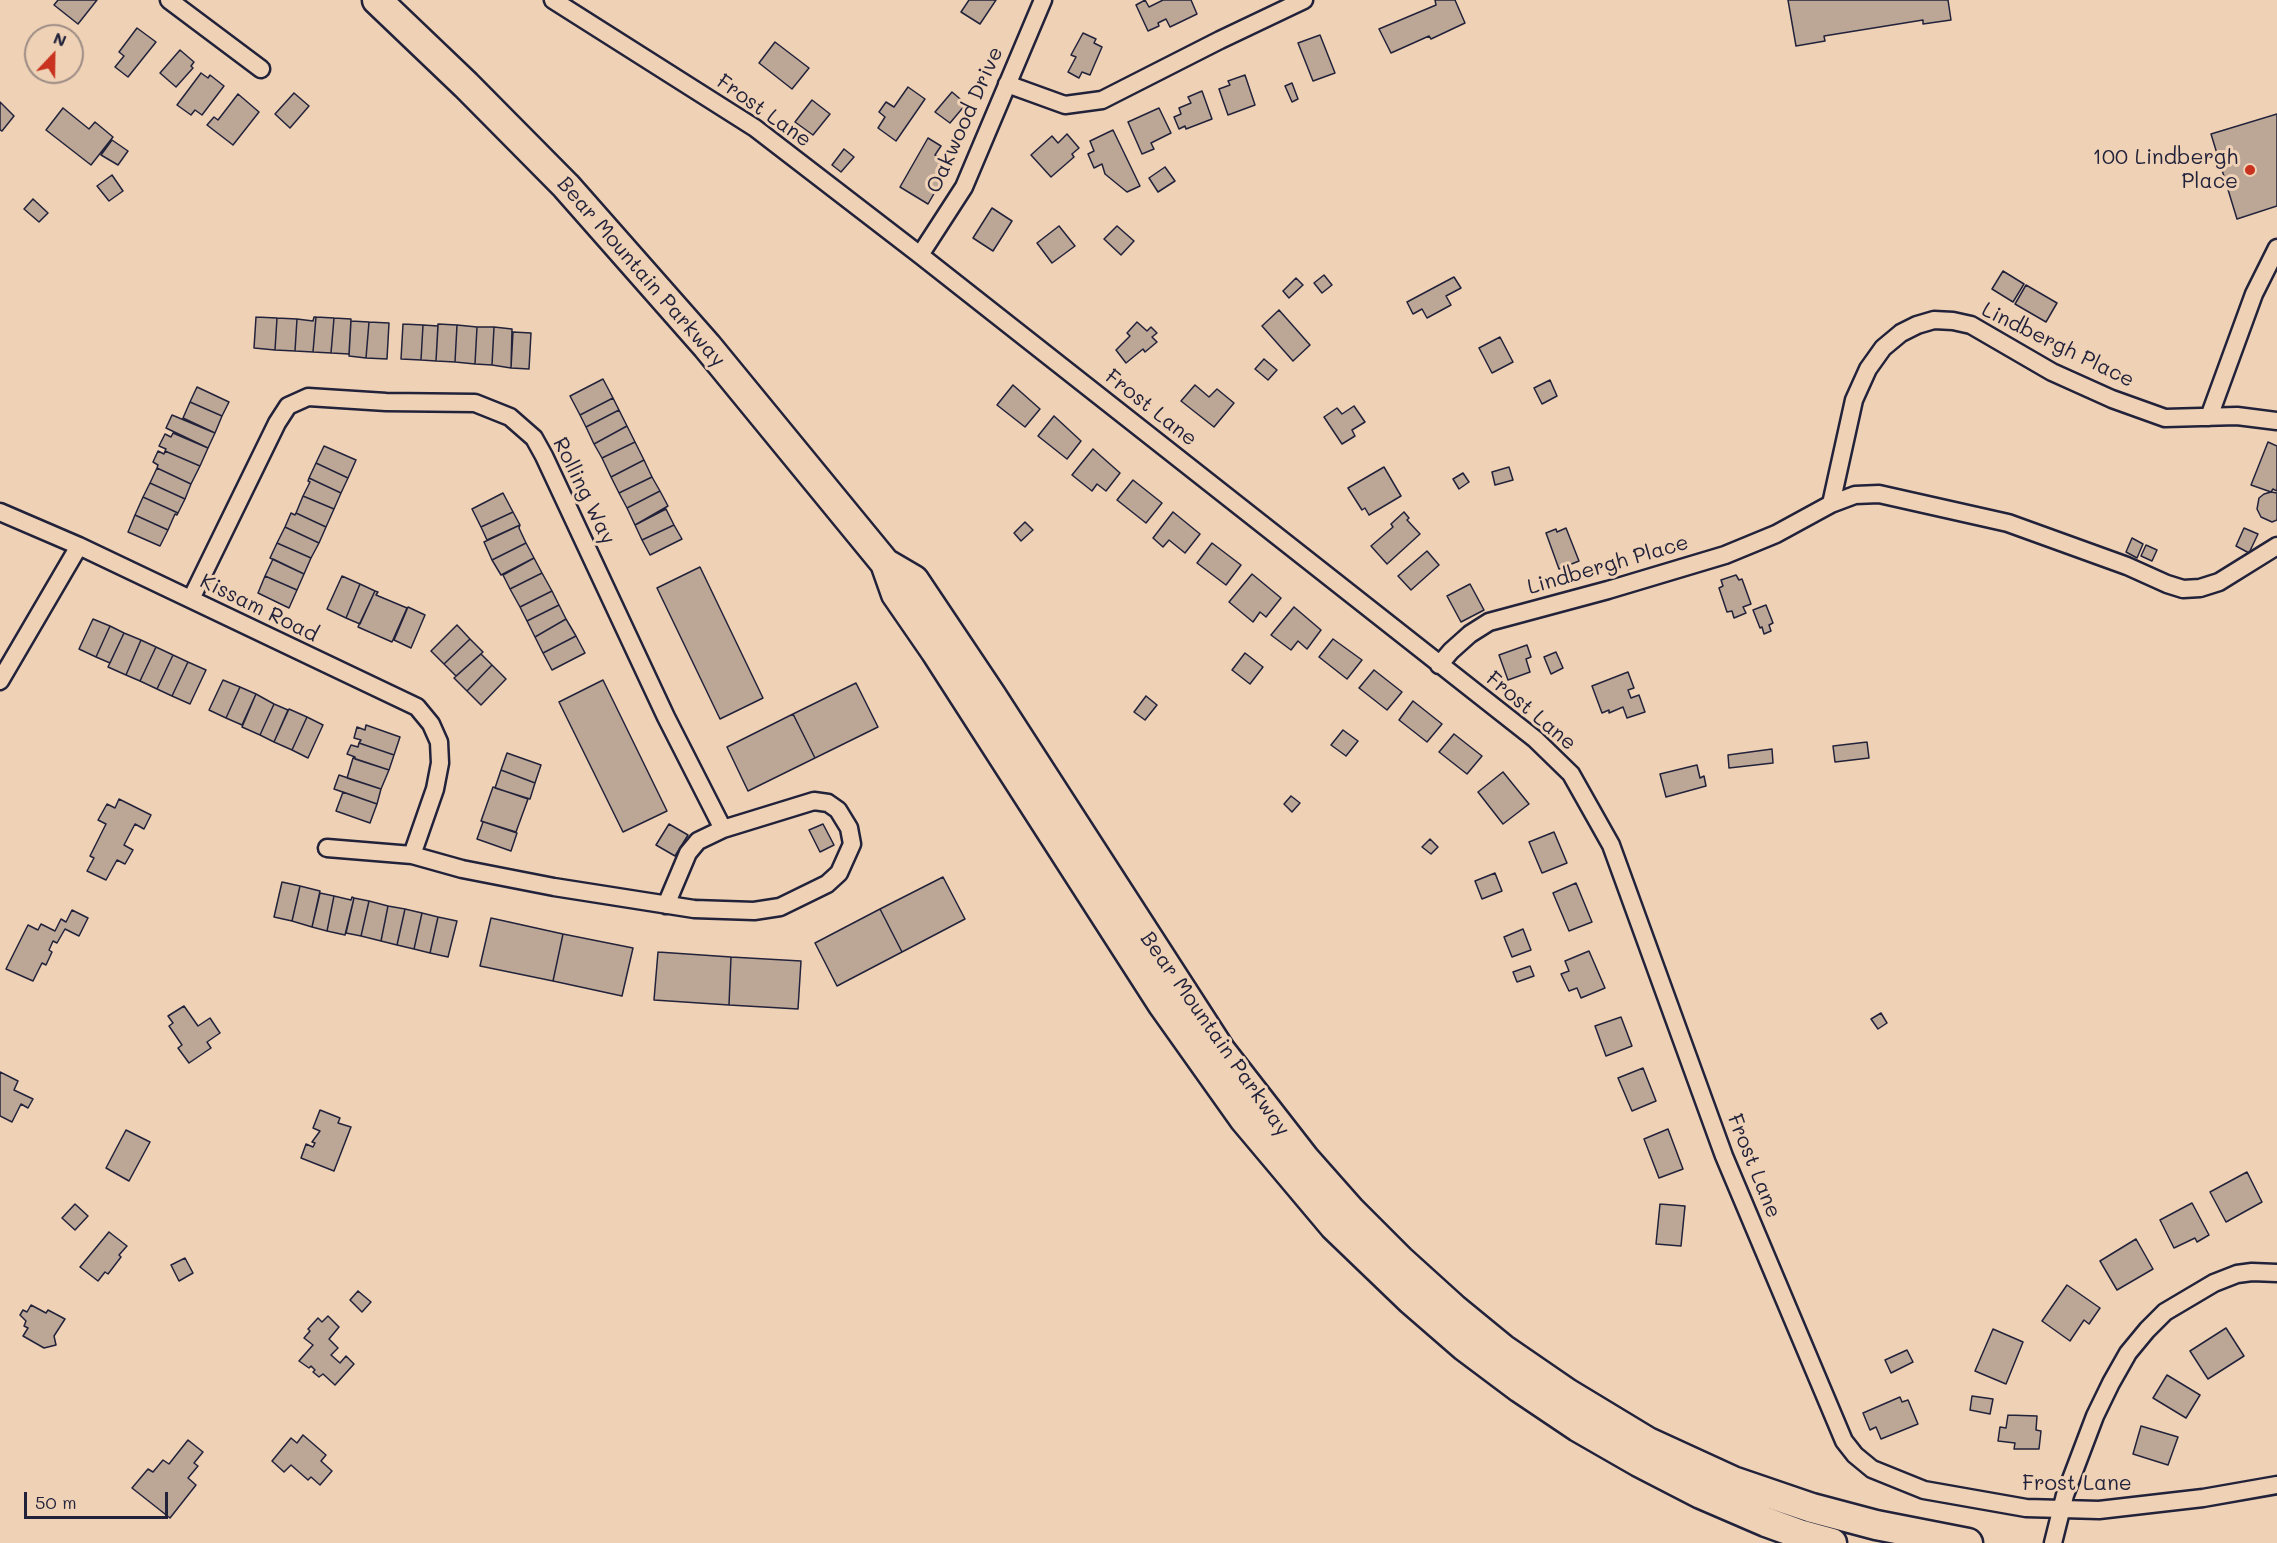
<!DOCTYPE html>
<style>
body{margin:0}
#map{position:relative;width:2277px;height:1543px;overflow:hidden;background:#efd2b6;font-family:Mali,sans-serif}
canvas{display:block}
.north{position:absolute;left:24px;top:24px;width:60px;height:60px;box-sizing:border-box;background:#efd2b6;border:2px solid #9d8c85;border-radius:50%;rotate:22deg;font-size:16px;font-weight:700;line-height:24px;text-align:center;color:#22223b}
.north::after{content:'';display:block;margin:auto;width:21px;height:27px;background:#c8321e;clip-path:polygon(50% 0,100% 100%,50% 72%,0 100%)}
.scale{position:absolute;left:24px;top:1492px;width:144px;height:27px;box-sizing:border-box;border:3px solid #22223b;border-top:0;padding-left:8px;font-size:18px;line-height:21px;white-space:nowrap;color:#22223b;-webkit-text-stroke:4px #efd2b6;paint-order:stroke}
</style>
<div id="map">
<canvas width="2277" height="1543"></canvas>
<div class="north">N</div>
<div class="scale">50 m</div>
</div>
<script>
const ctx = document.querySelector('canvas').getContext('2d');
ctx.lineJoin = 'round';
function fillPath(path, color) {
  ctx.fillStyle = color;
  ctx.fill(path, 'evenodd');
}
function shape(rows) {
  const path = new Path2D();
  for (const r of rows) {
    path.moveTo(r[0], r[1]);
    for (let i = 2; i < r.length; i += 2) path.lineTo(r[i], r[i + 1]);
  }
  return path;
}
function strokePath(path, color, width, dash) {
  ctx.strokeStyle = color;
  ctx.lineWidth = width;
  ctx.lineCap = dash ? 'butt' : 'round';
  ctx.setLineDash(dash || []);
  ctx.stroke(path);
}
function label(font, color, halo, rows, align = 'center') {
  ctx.font = font + ' Mali,sans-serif';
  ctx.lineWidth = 6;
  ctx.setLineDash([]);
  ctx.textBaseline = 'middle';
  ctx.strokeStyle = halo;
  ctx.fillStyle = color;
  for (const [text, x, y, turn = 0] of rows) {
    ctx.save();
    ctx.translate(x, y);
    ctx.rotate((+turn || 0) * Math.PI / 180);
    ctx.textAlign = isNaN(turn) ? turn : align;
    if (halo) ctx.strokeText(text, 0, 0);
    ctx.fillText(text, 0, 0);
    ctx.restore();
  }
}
const building = shape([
 [58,0,97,0,78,24,54,5,58,0],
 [969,0,996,0,980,24,961,12,969,0],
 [1145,0,1149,7,1163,0,1191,0,1197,14,1170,27,1166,19,1158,23,1159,26,1148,31,1136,5,1145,0],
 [1455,0,1465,23,1431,39,1429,36,1391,53,1379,29,1436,5,1435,0,1455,0],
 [1788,0,1948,0,1951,20,1923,24,1923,20,1824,36,1825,41,1796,46,1788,0],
 [137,28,156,42,128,77,115,67,124,56,119,52,137,28],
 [1083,33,1096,39,1094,43,1102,47,1090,75,1082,72,1079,78,1068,72,1076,57,1071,55,1083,33],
 [1320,35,1335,73,1313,81,1298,43,1320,35],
 [775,42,809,68,792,89,759,63,775,42],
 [180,50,194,62,191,66,193,68,176,87,160,73,180,50],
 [201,73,208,78,210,75,224,86,202,115,195,110,191,115,177,105,201,73],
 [1245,75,1255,105,1228,115,1219,89,1230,85,1228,81,1245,75],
 [1292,83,1298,99,1292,102,1285,86,1292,83],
 [908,87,925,99,896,141,878,128,885,117,879,112,886,102,894,107,908,87],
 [1202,91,1212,119,1186,129,1185,126,1179,129,1174,117,1181,114,1179,108,1191,103,1188,97,1202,91],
 [952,92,966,104,950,123,935,112,952,92],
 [294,93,309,106,290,128,275,114,294,93],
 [238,94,259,112,233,145,207,125,214,117,218,120,238,94],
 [812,100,830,114,813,135,795,122,812,100],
 [0,102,14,116,2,131,0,130,0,102],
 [63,108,89,129,95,122,113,137,91,165,46,130,63,108],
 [1159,108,1171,133,1151,143,1154,149,1142,154,1128,122,1159,108],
 [2277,114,2277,206,2237,219,2211,134,2277,114],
 [1113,130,1140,186,1127,192,1105,174,1102,164,1094,168,1088,154,1094,151,1090,141,1113,130],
 [1067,134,1079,148,1072,154,1074,157,1051,177,1031,155,1052,136,1058,143,1067,134],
 [928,138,941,146,935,155,946,162,938,175,943,178,928,204,900,187,928,138],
 [112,140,128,151,118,165,101,155,112,140],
 [844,149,854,157,841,172,832,165,844,149],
 [1165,167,1175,181,1158,192,1149,178,1165,167],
 [112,175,123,191,109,201,97,186,112,175],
 [33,199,48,213,39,222,24,209,33,199],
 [992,208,1012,221,993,251,973,238,992,208],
 [1059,226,1075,246,1052,263,1037,243,1059,226],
 [1117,226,1134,241,1121,255,1104,239,1117,226],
 [2003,271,2024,284,2013,302,1992,289,2003,271],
 [1324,275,1332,285,1322,293,1314,283,1324,275],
 [1454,277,1461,288,1446,296,1451,305,1427,318,1422,309,1413,314,1407,302,1454,277],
 [1296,278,1303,285,1289,298,1283,291,1296,278],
 [2026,285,2057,303,2046,322,2015,304,2026,285],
 [1279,310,1310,345,1293,361,1262,326,1279,310],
 [256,317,277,318,275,350,254,348,256,317],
 [314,317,316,317,313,352,295,351,297,319,313,321,314,317],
 [316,317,334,318,331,353,313,352,316,317],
 [277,318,297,319,295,351,275,350,277,318],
 [334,318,351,319,349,354,331,353,334,318],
 [351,321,369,322,366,358,349,356,351,321],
 [369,322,389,323,387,359,366,358,369,322],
 [1137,322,1147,331,1151,327,1157,333,1152,337,1157,342,1145,352,1143,349,1126,363,1116,350,1130,336,1127,333,1137,322],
 [403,324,423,325,421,360,401,359,403,324],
 [438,324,457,325,455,362,436,361,438,324],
 [423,325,438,326,436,361,421,360,423,325],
 [457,325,477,327,475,364,455,362,457,325],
 [477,327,494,327,492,365,475,364,477,327],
 [494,327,512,329,511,368,492,365,494,327],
 [513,332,531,333,529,369,511,368,513,332],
 [1500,337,1513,362,1492,373,1479,348,1500,337],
 [1264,359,1277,370,1268,380,1255,369,1264,359],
 [603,379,613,398,580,415,570,396,603,379],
 [1550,380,1557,396,1542,404,1534,388,1550,380],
 [1013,385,1040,409,1025,427,997,405,1013,385],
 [1195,385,1209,397,1217,389,1234,403,1214,427,1181,401,1195,385],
 [197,387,229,402,222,416,190,402,197,387],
 [613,398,619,410,586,427,580,415,613,398],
 [190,402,222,416,215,433,183,418,190,402],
 [1354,406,1365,422,1352,430,1355,436,1342,444,1324,417,1337,408,1342,414,1354,406],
 [619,410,627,426,594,444,586,427,619,410],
 [172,415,215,433,208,448,166,428,172,415],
 [1054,416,1081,441,1067,459,1038,436,1054,416],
 [627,426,635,442,602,458,594,444,627,426],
 [173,433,208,448,200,466,165,451,166,449,159,446,165,434,171,437,173,433],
 [635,442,644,460,611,477,602,458,635,442],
 [2268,442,2277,446,2277,491,2273,489,2271,492,2251,485,2268,442],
 [324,446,356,460,348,478,316,463,324,446],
 [1093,449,1120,473,1106,491,1097,484,1092,491,1072,475,1093,449],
 [158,451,164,454,165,451,200,466,191,484,157,468,158,465,153,462,158,451],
 [644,460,652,477,619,493,611,477,644,460],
 [316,463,348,478,341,493,309,478,316,463],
 [1384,467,1401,496,1369,515,1365,508,1362,510,1348,488,1384,467],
 [1509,467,1513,480,1495,485,1492,472,1509,467],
 [157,468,191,484,185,499,150,483,157,468],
 [1463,473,1469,482,1459,489,1453,479,1463,473],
 [652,477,660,491,627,508,619,493,652,477],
 [309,478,341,493,334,509,303,496,310,482,308,481,309,478],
 [1133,480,1162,503,1146,523,1117,500,1133,480],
 [150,483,185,499,178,513,143,497,150,483],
 [660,491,668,506,635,525,627,508,660,491],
 [2271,492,2277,493,2277,520,2272,522,2261,517,2257,509,2259,498,2264,494,2271,492],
 [503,493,513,512,481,527,472,509,503,493],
 [303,496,334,509,326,527,296,513,303,496],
 [143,497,178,513,177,515,175,514,168,530,135,515,143,497],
 [666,509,674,525,642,540,635,525,666,509],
 [513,512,520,525,487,540,481,527,513,512],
 [1173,512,1200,534,1185,553,1169,540,1163,547,1153,538,1173,512],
 [1404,512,1409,518,1407,520,1420,534,1387,564,1371,546,1393,527,1391,524,1404,512],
 [291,513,295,515,296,513,326,527,319,543,285,527,291,513],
 [135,515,168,530,160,546,128,532,135,515],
 [1025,522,1033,530,1021,541,1014,533,1025,522],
 [520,525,519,528,526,543,492,560,484,542,520,525],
 [674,525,682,539,650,555,642,540,674,525],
 [285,527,319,543,311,558,277,543,285,527],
 [1566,528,1579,561,1559,569,1546,533,1556,529,1557,532,1566,528],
 [2244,528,2258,534,2249,553,2236,546,2244,528],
 [2132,538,2143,544,2137,558,2126,552,2132,538],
 [277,543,311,558,304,574,270,558,277,543],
 [526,543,534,558,501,575,492,560,526,543],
 [1212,543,1241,565,1226,585,1197,563,1212,543],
 [2146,545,2157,550,2152,561,2141,556,2146,545],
 [1427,551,1439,565,1411,590,1398,576,1427,551],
 [534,558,542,573,510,589,503,575,534,558],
 [273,559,304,574,297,590,265,576,273,559],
 [700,567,763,698,720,719,657,588,700,567],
 [542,573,552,591,520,607,510,589,542,573],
 [1252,574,1281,598,1266,617,1260,612,1253,622,1229,602,1252,574],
 [1736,575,1739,580,1742,579,1751,604,1743,607,1746,613,1734,618,1732,611,1727,612,1719,588,1723,586,1721,580,1736,575],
 [265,576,297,590,289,608,258,593,265,576],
 [342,576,360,584,346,618,327,609,342,576],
 [360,584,375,591,360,624,346,618,360,584],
 [1470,584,1484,610,1461,622,1447,596,1470,584],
 [375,591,378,592,376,595,407,608,392,642,358,627,375,591],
 [552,591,559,605,527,621,520,607,552,591],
 [559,605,566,619,535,637,527,621,559,605],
 [1766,605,1773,623,1769,625,1771,631,1764,634,1762,627,1760,628,1753,610,1766,605],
 [408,607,425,615,411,648,394,640,408,607],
 [1294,607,1321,630,1307,649,1298,641,1291,650,1271,635,1294,607],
 [93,619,110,626,96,657,79,649,93,619],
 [566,619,576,636,543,653,535,637,566,619],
 [457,625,470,639,444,664,431,651,457,625],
 [110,626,124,633,110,663,96,657,110,626],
 [124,633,141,640,126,675,108,667,124,633],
 [576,636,585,653,552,670,543,653,576,636],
 [470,639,483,652,456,676,444,664,470,639],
 [1333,639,1362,660,1347,679,1319,657,1333,639],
 [141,640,156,647,140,681,126,675,141,640],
 [1527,645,1531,657,1526,659,1530,672,1508,680,1499,655,1527,645],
 [156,647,173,655,157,689,140,681,156,647],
 [1556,652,1563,668,1551,674,1544,657,1556,652],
 [1245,653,1263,667,1250,684,1232,670,1245,653],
 [481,654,492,665,467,691,454,678,481,654],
 [173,655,188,662,172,696,157,689,173,655],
 [188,662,206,670,190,704,172,696,188,662],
 [492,665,506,679,481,705,467,691,492,665],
 [1374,670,1402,692,1387,710,1359,688,1374,670],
 [1628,672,1634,688,1628,690,1631,698,1639,695,1645,712,1627,718,1623,707,1609,713,1609,710,1602,713,1592,686,1628,672],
 [223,680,240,687,226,718,209,710,223,680],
 [603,680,667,811,623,832,559,702,603,680],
 [856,683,878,727,815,758,793,714,856,683],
 [240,687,256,694,242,725,226,718,240,687],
 [256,694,274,704,260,735,242,727,256,694],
 [1146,696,1157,705,1145,720,1134,712,1146,696],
 [1413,701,1442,724,1427,742,1399,720,1413,701],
 [274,704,288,710,274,742,260,735,274,704],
 [289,709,307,717,292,750,274,742,289,709],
 [793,714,815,758,748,791,727,747,793,714],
 [307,717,323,725,308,758,292,750,307,717],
 [366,725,400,737,394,755,359,743,361,740,354,738,357,727,365,730,366,725],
 [1343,730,1358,741,1346,756,1331,745,1343,730],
 [1454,734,1482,756,1467,774,1439,752,1454,734],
 [1867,742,1869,758,1835,762,1833,746,1867,742],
 [359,743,394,755,389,770,355,759,355,757,347,754,351,745,358,747,359,743],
 [1772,749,1773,763,1729,768,1728,755,1772,749],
 [507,753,541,765,535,783,501,770,507,753],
 [353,758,389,770,381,789,347,778,353,758],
 [1697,765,1700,778,1704,776,1706,786,1666,797,1660,774,1697,765],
 [501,770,535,783,530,799,495,788,501,770],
 [1503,772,1529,804,1503,824,1478,792,1503,772],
 [339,775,381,789,377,804,334,789,339,775],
 [493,787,528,799,516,832,481,821,493,787],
 [343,792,377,804,370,823,336,811,343,792],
 [1291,796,1300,803,1292,812,1284,804,1291,796],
 [119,799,151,815,144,829,135,824,124,845,133,850,125,864,117,860,106,880,87,871,94,858,90,856,106,824,98,820,107,804,115,808,119,799],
 [481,821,517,833,511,851,477,839,483,822,481,821],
 [669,824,688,835,675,856,656,845,669,824],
 [823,824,834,845,820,852,809,830,823,824],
 [1554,832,1567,863,1542,873,1529,842,1554,832],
 [1430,839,1438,847,1431,854,1422,847,1430,839],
 [1495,873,1502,891,1482,899,1475,881,1495,873],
 [943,877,965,919,902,952,880,909,943,877],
 [282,882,300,886,292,921,274,917,282,882],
 [1576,883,1592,922,1569,931,1553,893,1576,883],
 [300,886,320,891,312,927,292,921,300,886],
 [320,893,334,896,327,931,312,927,320,893],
 [334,896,351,900,352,897,354,898,345,935,327,931,334,896],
 [354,898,369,901,361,936,346,933,354,898],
 [369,901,388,906,381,941,361,936,369,901],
 [388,906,405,909,397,945,381,941,388,906],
 [405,909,422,913,414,949,397,945,405,909],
 [880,909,902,952,837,986,815,943,880,909],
 [72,910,88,918,79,936,65,929,57,943,53,941,49,950,52,952,46,965,42,963,33,981,6,969,28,925,38,930,41,924,55,931,61,919,66,922,72,910],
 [422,913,438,917,430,953,414,949,422,913],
 [438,917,457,921,448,957,430,953,438,917],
 [491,918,563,934,553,981,480,966,491,918],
 [1523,929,1531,950,1512,957,1504,937,1523,929],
 [563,934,633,948,622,996,553,981,563,934],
 [1589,951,1605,988,1581,998,1577,988,1569,991,1561,974,1569,971,1565,961,1589,951],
 [658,952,731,957,729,1005,654,1000,658,952],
 [731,957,801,961,798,1009,729,1005,731,957],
 [1530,966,1534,976,1517,982,1513,972,1530,966],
 [184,1006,198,1026,210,1018,220,1033,207,1042,211,1048,189,1063,178,1048,182,1045,169,1026,173,1023,168,1016,184,1006],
 [1881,1013,1887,1023,1878,1029,1871,1019,1881,1013],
 [1621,1017,1632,1046,1606,1056,1595,1026,1621,1017],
 [1643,1068,1656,1101,1632,1111,1618,1078,1643,1068],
 [0,1072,18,1081,14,1090,33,1099,28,1108,21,1104,12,1122,0,1116,0,1072],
 [320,1110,340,1118,338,1123,351,1127,334,1171,301,1158,306,1144,313,1147,315,1143,312,1142,320,1131,313,1128,320,1110],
 [1668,1129,1683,1169,1659,1178,1644,1139,1668,1129],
 [126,1130,150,1142,129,1181,106,1168,126,1130],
 [2247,1172,2262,1202,2226,1222,2210,1192,2247,1172],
 [2192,1203,2209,1235,2197,1242,2195,1238,2174,1248,2160,1220,2192,1203],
 [75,1204,88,1216,75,1230,62,1218,75,1204],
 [1660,1204,1685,1206,1681,1246,1656,1244,1660,1204],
 [109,1232,127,1246,119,1255,121,1257,108,1274,105,1272,98,1281,80,1267,109,1232],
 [2136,1239,2153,1269,2117,1290,2100,1261,2136,1239],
 [185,1258,193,1273,179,1281,171,1265,185,1258],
 [2067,1285,2100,1308,2089,1324,2084,1320,2070,1341,2042,1321,2067,1285],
 [358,1291,371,1302,362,1312,350,1300,358,1291],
 [31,1305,46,1313,48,1310,65,1319,54,1336,56,1345,44,1348,23,1336,28,1328,24,1326,26,1321,20,1315,23,1310,27,1312,31,1305],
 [328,1316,339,1327,329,1339,338,1348,331,1355,340,1363,346,1356,354,1364,335,1385,323,1374,319,1377,313,1372,315,1370,311,1366,309,1368,299,1361,313,1345,304,1338,310,1331,308,1329,318,1318,322,1322,328,1316],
 [2226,1328,2244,1356,2208,1379,2190,1351,2226,1328],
 [1993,1329,2023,1342,2006,1384,1975,1371,1993,1329],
 [1907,1350,1913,1362,1891,1373,1885,1360,1907,1350],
 [2167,1375,2200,1395,2186,1418,2153,1398,2167,1375],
 [1972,1396,1993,1399,1990,1414,1970,1410,1972,1396],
 [1900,1397,1902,1402,1908,1400,1918,1424,1881,1439,1876,1427,1870,1430,1863,1413,1900,1397],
 [2008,1415,2037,1416,2036,1430,2041,1431,2039,1449,2014,1449,2015,1443,1998,1441,2000,1427,2006,1428,2008,1415],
 [2141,1426,2178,1437,2168,1465,2133,1454,2141,1426],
 [303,1435,326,1455,321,1461,332,1471,320,1485,311,1477,308,1480,291,1465,284,1472,272,1461,291,1438,297,1443,303,1435],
 [188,1440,203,1452,194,1463,198,1466,188,1478,196,1485,170,1518,132,1488,148,1469,153,1472,163,1460,169,1464,188,1440]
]);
fillPath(building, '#bca797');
strokePath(building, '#22223b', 1.5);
const minor = shape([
 [169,0,261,69],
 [553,0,755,128,920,255,1535,739,1571,774,1611,845,1724,1156,1844,1441,1855,1455,1872,1469,1924,1490,2026,1508,2099,1510,2203,1498,2277,1485],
 [1007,84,1065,105,1102,100,1220,40,1304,0],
 [920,255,964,187,1043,0],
 [2209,417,2254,294,2277,248],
 [1831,504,1854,400,1868,369,1883,348,1901,333,1917,325,1934,320,1953,321,1971,325,2052,372,2112,399,2165,418,2237,416,2277,421],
 [0,512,79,546,417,707,431,724,439,742,440,763,435,789,412,855],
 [191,599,277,423,288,406,308,397,386,402,475,403,510,417,534,438,544,456,666,717,723,829],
 [1439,665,1451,651,1470,634,1489,622,1608,590,1725,555,1776,534,1831,504,1855,495,1879,494,2008,523,2127,566,2167,584,2183,589,2200,588,2219,582,2277,546],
 [0,681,79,546],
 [327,848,412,855,462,869,554,887,694,909,754,911,780,907,827,884,839,873,852,844,849,828,838,810,828,803,814,801,723,829,698,841,688,853,666,905],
 [2053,1543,2065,1495,2095,1416,2111,1383,2128,1353,2147,1330,2165,1312,2214,1283,2237,1274,2252,1272,2277,1273]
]);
const trunk = shape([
 [377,0,466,85,566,186,707,346,885,563,914,580,991,695,1221,1051,1305,1159,1351,1211,1400,1260,1453,1308,1503,1349,1567,1393,1648,1442,1733,1481,1812,1508,1876,1525,1968,1543],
 [885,563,896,594,936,652,1163,1005,1244,1119,1334,1226,1411,1300,1464,1346,1520,1388,1578,1427,1639,1462,1701,1494,1766,1522,1799,1534,1832,1543]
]);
strokePath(minor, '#22223b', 21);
strokePath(trunk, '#22223b', 33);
strokePath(minor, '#efd2b6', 16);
strokePath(trunk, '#efd2b6', 28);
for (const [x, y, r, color] of [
 [2250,170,6,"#c8321e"]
]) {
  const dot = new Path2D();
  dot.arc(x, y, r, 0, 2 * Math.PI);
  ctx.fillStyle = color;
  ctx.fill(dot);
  strokePath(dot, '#efd2b6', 2);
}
label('21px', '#22223b', '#efd2b6', [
 ["Frost Lane",764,111,35],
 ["Oakwood Drive",965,120,-66],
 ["Bear Mountain Parkway",641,272,49],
 ["Lindbergh Place",2058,345,26],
 ["Frost Lane",1151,408,38],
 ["Rolling Way",584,491,64],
 ["Lindbergh Place",1608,565,-16],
 ["Kissam Road",259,608,26],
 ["Frost Lane",1531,711,40],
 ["Bear Mountain Parkway",1215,1034,55],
 ["Frost Lane",1754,1166,68],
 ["Frost Lane",2077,1484]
]);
label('21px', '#22223b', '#efd2b6', [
 ["100 Lindbergh",2238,158],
 ["Place",2238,182]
], 'right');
</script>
